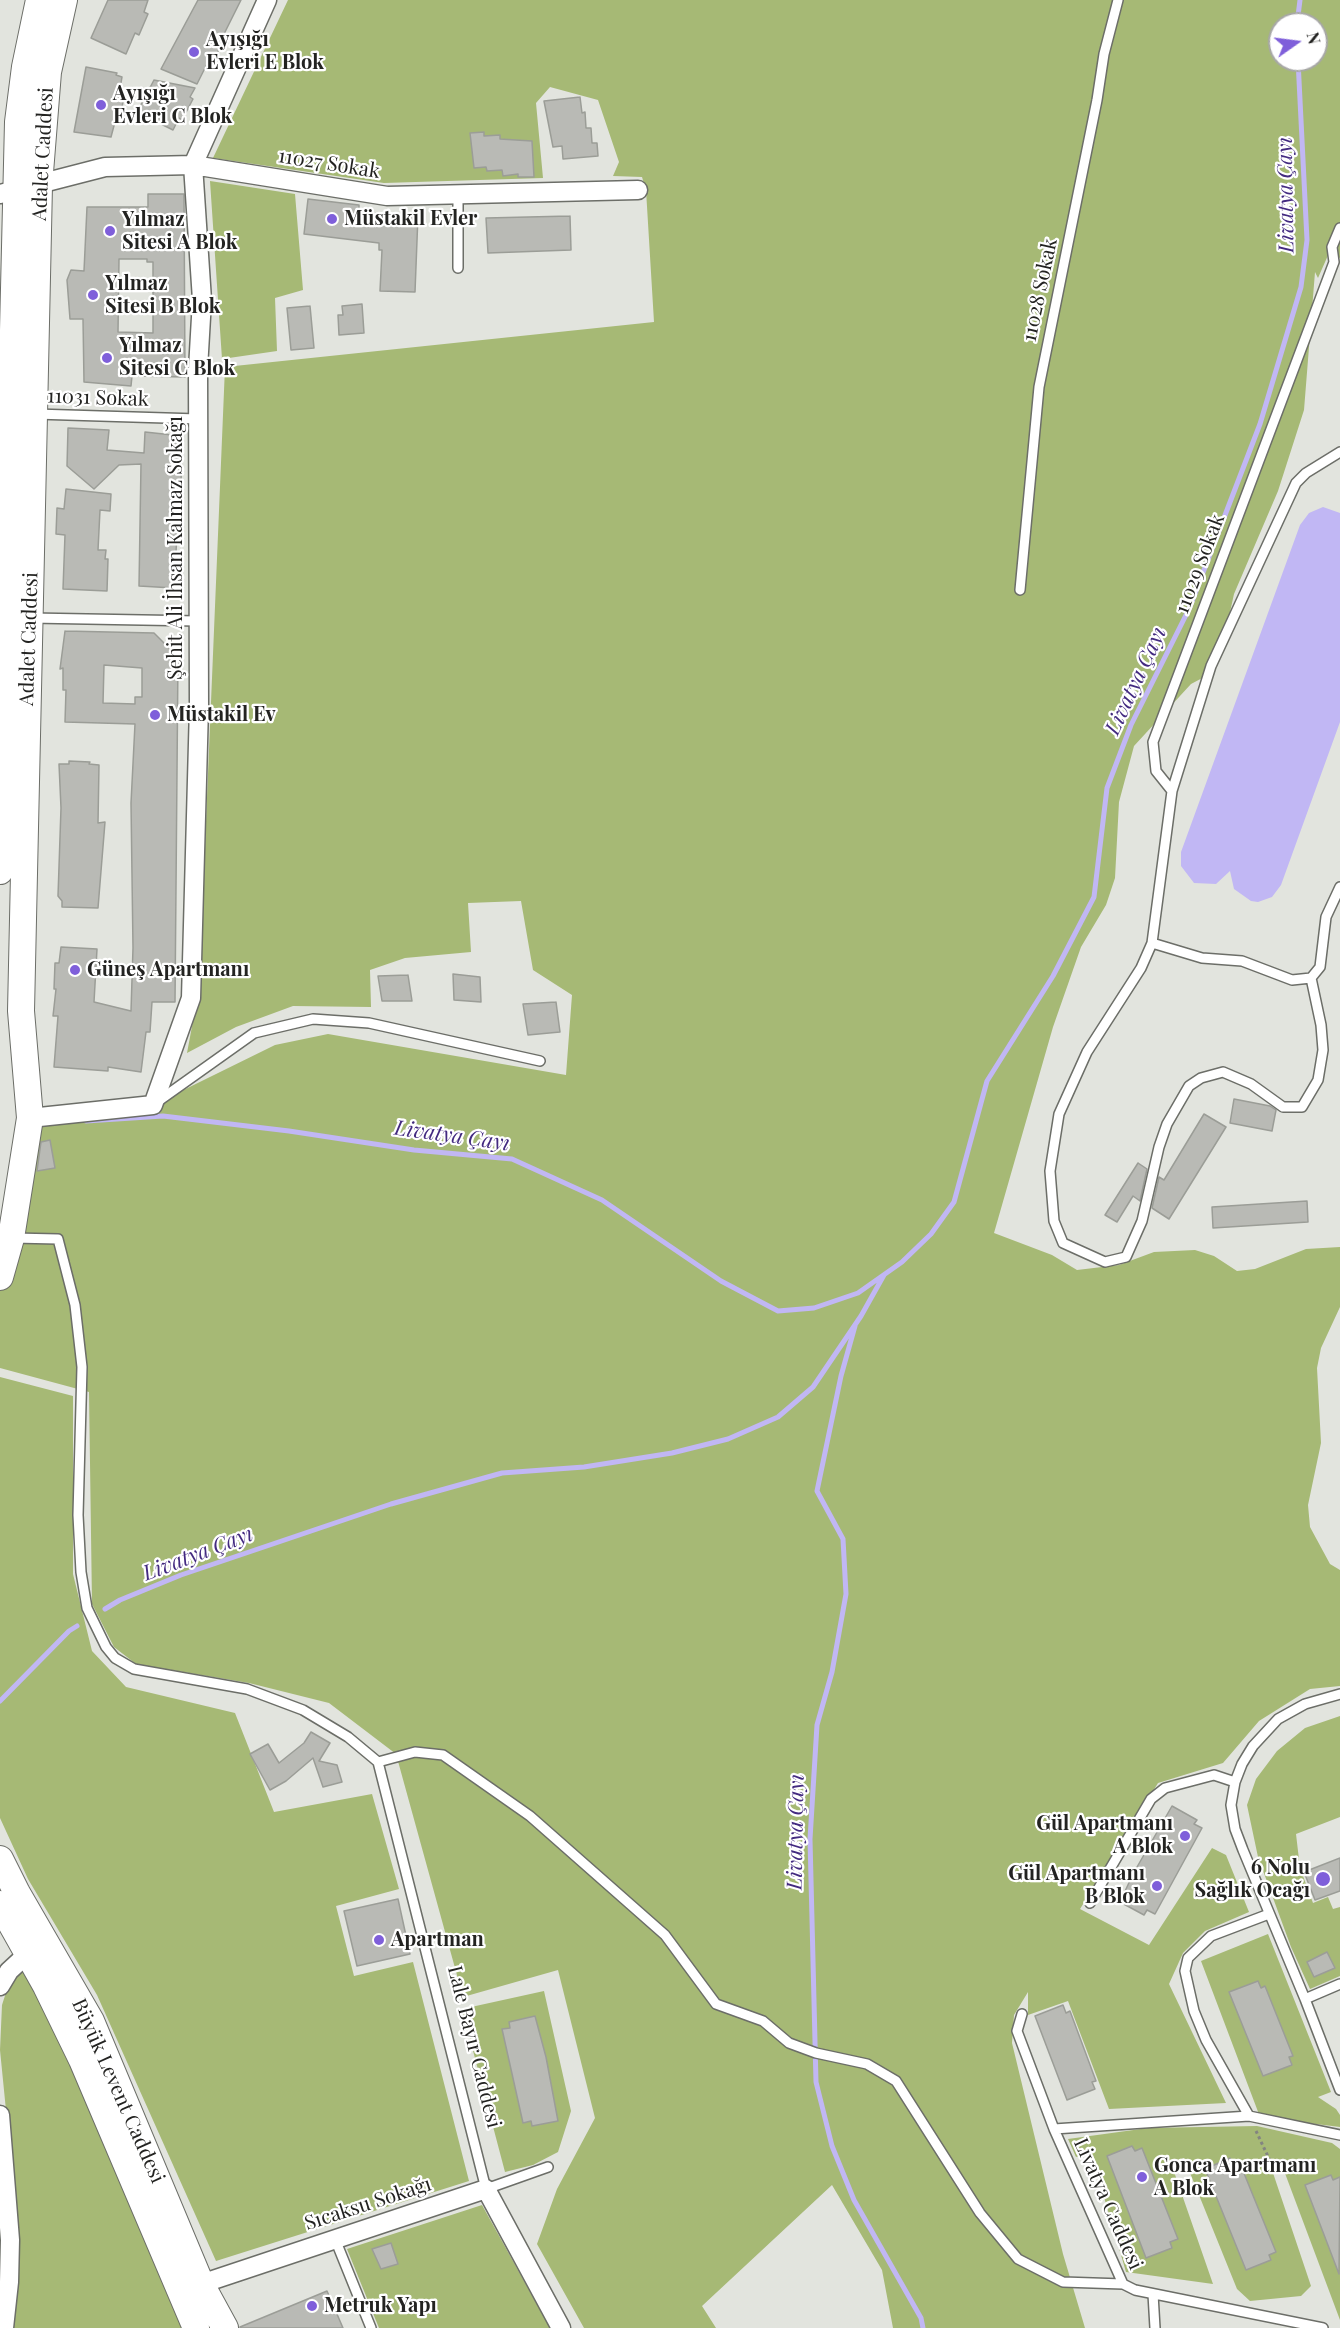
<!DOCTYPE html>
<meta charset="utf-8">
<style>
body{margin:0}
#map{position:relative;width:1340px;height:2328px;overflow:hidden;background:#e2e4de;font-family:"Playfair Display",serif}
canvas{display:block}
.north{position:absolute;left:1268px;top:12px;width:60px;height:60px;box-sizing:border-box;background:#fff;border:2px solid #a7a7a6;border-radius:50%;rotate:76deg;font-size:16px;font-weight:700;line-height:24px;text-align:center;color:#232321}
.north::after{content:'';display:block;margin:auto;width:21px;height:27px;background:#7f5fda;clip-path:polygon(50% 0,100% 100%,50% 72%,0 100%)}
</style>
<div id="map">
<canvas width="1340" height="2328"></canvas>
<div class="north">N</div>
</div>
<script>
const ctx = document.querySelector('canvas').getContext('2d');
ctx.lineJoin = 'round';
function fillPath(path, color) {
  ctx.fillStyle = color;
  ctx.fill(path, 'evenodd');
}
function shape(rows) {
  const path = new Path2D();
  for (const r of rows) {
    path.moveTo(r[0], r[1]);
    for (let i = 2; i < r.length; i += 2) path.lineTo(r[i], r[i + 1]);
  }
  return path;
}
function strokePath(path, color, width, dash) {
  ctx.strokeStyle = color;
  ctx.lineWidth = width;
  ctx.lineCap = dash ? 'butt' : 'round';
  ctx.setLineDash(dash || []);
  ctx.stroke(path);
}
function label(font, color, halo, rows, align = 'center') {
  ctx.font = font + ' "Playfair Display",serif';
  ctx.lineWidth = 4.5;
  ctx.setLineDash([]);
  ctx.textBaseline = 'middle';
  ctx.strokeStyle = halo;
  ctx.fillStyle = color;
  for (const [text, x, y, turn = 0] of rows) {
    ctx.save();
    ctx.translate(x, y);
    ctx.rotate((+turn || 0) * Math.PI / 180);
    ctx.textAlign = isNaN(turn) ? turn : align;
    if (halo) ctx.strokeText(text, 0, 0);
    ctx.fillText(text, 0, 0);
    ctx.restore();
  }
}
fillPath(shape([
 [288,0,1340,0,1340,258,1329,253,1318,278,1315,272,1304,410,1278,491,1234,594,1219,662,1208,675,1191,684,1134,746,1119,802,1115,878,1106,905,1081,947,1053,1027,994,1233,1052,1255,1077,1270,1119,1265,1154,1252,1195,1250,1214,1256,1237,1271,1255,1269,1306,1249,1340,1247,1340,1307,1321,1348,1317,1368,1321,1443,1308,1505,1310,1527,1330,1564,1340,1570,1340,1686,1310,1689,1259,1721,1223,1763,1158,1783,1080,1909,1149,1945,1212,1848,1226,1855,1249,1912,1205,1931,1183,1953,1169,1984,1226,2103,1109,2109,1068,2001,1028,2015,1028,1992,1014,2015,1012,2043,1063,2254,1085,2328,893,2328,882,2270,832,2185,702,2306,716,2328,584,2328,537,2244,557,2189,595,2118,558,1970,463,1997,396,1754,329,1703,249,1683,136,1664,114,1647,92,1604,89,1392,0,1368,0,1277,30,1118,153,1105,275,1045,328,1034,566,1075,572,995,533,970,521,901,468,903,471,952,405,958,370,970,371,1007,293,1006,236,1027,187,1053,199,989,225,367,654,322,646,190,642,177,613,176,619,162,598,100,550,87,536,103,543,178,384,183,213,158],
 [1280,24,1316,24,1316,60,1280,60],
 [210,181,295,194,303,290,275,298,277,351,222,359],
 [0,1377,73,1396,73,1574,92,1651,126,1687,235,1713,274,1812,372,1794,399,1889,336,1906,354,1976,413,1962,469,2181,216,2261,97,1995,28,1879,0,1818],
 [1340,1716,1340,1817,1296,1834,1300,1868,1313,1903,1328,1897,1333,1909,1340,1907,1340,1976,1310,1989,1291,1947,1258,1857,1247,1805,1256,1779,1277,1751,1305,1728],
 [1268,1934,1331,2092,1318,2097,1336,2109,1340,2115,1340,2127,1260,2117,1201,1961],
 [25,1968,39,1987,186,2328,12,2328,14,2191,0,2050,2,2005,10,1980],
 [544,1991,571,2111,558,2152,533,2165,505,2172,462,2009],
 [1257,2126,1332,2143,1340,2149,1340,2320,1283,2168,1271,2167,1311,2286,1301,2296,1250,2301,1237,2289,1184,2158,1171,2163,1213,2284,1126,2272,1091,2153,1076,2157,1068,2139,1148,2128],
 [482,2205,550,2328,379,2328,347,2249]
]), '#a6b975');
fillPath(shape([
 [1323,507,1340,513,1340,722,1281,885,1272,897,1258,902,1251,901,1234,889,1230,871,1216,884,1194,883,1181,866,1181,852,1300,525,1309,513]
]), '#c1b7f4');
strokePath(shape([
 [1297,24,1300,0],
 [86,1121,163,1116,289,1131,414,1150,512,1159,602,1200,721,1281,778,1311,814,1308,858,1293,902,1262,931,1234,954,1202,987,1081,1053,976,1094,897,1107,788,1131,725,1189,609,1260,424,1301,287,1307,240,1298,60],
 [855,1326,841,1376,817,1491,843,1539,846,1594,832,1672,817,1725,810,1839,816,2082,832,2146,854,2200,921,2318,923,2328],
 [105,1609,120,1600,181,1575,391,1504,502,1473,584,1467,672,1453,728,1439,778,1417,813,1387,861,1316,884,1275],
 [0,1701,69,1631,77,1626]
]), '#c1b7f4', 5);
const building = shape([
 [108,0,148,0,144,12,148,14,139,35,135,33,126,54,91,38,108,0],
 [198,0,241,0,219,44,221,45,211,66,207,64,197,84,161,69,198,0],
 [86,67,117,73,116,75,122,77,119,95,124,96,120,119,116,118,111,137,74,132,86,67],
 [154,80,195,88,190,97,193,99,182,120,179,118,173,130,137,112,154,80],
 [580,97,582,113,585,112,586,128,591,128,592,143,597,143,598,156,563,159,562,146,553,147,544,101,580,97],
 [484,132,484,136,500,135,500,139,532,141,534,177,518,177,518,174,503,176,502,170,487,171,486,167,474,168,470,133,484,132],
 [148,194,184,194,185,377,132,376,131,386,84,382,83,319,70,319,67,280,71,270,84,271,87,207,148,207,148,194],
 [119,259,147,259,147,262,153,262,153,333,118,332,119,259],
 [308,199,359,205,359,213,418,215,415,292,380,291,382,250,379,250,379,243,304,234,308,199],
 [570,216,571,250,488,253,486,218,570,216],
 [362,304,364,333,339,335,338,315,343,315,342,306,362,304],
 [310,306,314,348,291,350,287,308,310,306],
 [68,428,109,430,107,450,144,453,145,432,182,436,180,534,177,534,174,588,139,586,141,464,119,465,94,489,67,466,68,428],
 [66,489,111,494,110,511,100,510,98,550,106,550,105,559,108,559,107,591,63,589,65,535,56,534,57,508,64,509,66,489],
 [65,631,154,633,178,657,175,1002,152,1002,150,1032,146,1032,141,1072,108,1067,108,1071,54,1067,58,1016,53,1016,56,989,54,989,55,963,59,963,61,947,97,949,94,1002,131,1011,133,948,131,803,135,724,65,722,66,690,63,690,63,668,60,669,65,631],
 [104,665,142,668,142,697,135,697,135,704,103,703,104,665],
 [69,761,90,762,89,764,99,765,98,823,105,822,98,908,62,907,62,901,58,896,61,808,59,764,69,764,69,761],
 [453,974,480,977,481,1002,454,1000,453,974],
 [408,975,412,1001,382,1001,378,976,408,975],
 [556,1002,560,1032,528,1035,523,1004,556,1002],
 [1234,1099,1270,1106,1276,1110,1272,1131,1230,1123,1234,1099],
 [1204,1114,1226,1127,1169,1219,1152,1208,1159,1177,1164,1180,1204,1114],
 [50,1140,55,1168,37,1171,41,1142,50,1140],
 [1138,1163,1147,1169,1140,1201,1133,1196,1117,1222,1105,1215,1138,1163],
 [1307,1201,1308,1222,1213,1228,1212,1207,1307,1201],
 [311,1732,330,1743,319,1761,337,1765,342,1782,323,1787,313,1758,286,1781,270,1790,250,1754,268,1744,279,1763,304,1743,311,1732],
 [1172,1806,1197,1820,1194,1824,1202,1828,1155,1914,1147,1910,1144,1915,1120,1902,1133,1874,1172,1806],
 [1340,1858,1340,1891,1315,1900,1304,1872,1340,1858],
 [398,1899,410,1954,357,1966,344,1911,398,1899],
 [1327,1952,1335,1968,1314,1977,1307,1962,1327,1952],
 [1258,1981,1261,1988,1265,1986,1293,2056,1289,2057,1292,2065,1263,2076,1229,1992,1258,1981],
 [1063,2005,1066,2013,1070,2011,1096,2081,1092,2082,1095,2089,1067,2100,1035,2016,1063,2005],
 [535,2016,546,2057,558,2121,532,2126,531,2121,523,2123,502,2029,510,2028,509,2022,535,2016],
 [1132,2146,1135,2151,1142,2148,1178,2239,1170,2242,1172,2248,1146,2258,1107,2156,1132,2146],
 [1230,2158,1233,2164,1239,2161,1276,2252,1269,2255,1271,2260,1246,2270,1205,2169,1230,2158],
 [1331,2175,1333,2180,1340,2177,1339,2274,1305,2185,1331,2175],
 [391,2243,398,2264,381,2269,372,2249,391,2243],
 [327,2291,343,2328,240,2328,240,2327,327,2291]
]);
fillPath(building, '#b9bab5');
strokePath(building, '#9b9d97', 1.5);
const lane = shape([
 [458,194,458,268],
 [1340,228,1332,247,1334,262,1153,742,1156,771,1172,791,1152,943,1202,958,1242,961,1292,980,1311,978,1320,967,1326,917,1340,887],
 [35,414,198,419],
 [1020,590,1039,387,1097,100,1104,54,1118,0],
 [31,618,198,621],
 [1172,791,1211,666,1296,483,1306,473,1340,452],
 [1152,943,1141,968,1087,1052,1059,1114,1050,1171,1054,1221,1063,1243,1105,1262,1126,1257,1142,1221,1159,1147,1167,1124,1189,1086,1201,1078,1223,1072,1251,1084,1283,1107,1302,1107,1318,1080,1323,1050,1321,1025,1311,978],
 [157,1102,254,1033,313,1019,369,1023,540,1061],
 [13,1238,58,1239,75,1305,82,1367,78,1515,81,1572,87,1608,106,1647,115,1658,134,1669,247,1689,303,1710,348,1737,378,1762],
 [1340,1694,1305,1704,1278,1719,1253,1746,1242,1764,1235,1782,1231,1805,1235,1829,1243,1850,1305,1999,1340,2090],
 [378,1762,415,1752,443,1755,530,1816,665,1935,716,2004,763,2021,789,2043,816,2053,867,2064,896,2081,980,2213,1018,2259,1063,2282,1123,2284],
 [378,1762,486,2189,548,2167],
 [1090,1903,1151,1799,1165,1788,1214,1775,1235,1782],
 [1305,1999,1340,1984],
 [1022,2014,1017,2031,1054,2129,1123,2284,1135,2290,1323,2328],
 [1249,2116,1206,2040,1194,2011,1185,1971,1188,1958,1211,1936,1269,1914],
 [1054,2129,1249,2116,1340,2135],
 [335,2239,371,2328],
 [1153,2294,1155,2328]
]);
const street = shape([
 [0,194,105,167,193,165,387,196,638,190],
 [30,1118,153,1105,191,998,199,707,198,369,202,300,193,165,267,0],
 [0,1986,9,1971,35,1947],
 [0,2115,10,2240,9,2282,4,2328],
 [201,2284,486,2189,561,2328]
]);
const secondary = shape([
 [0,871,18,122,25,67,39,0],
 [0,1277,11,1238,30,1118,21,1011,39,185,48,72,64,0],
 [0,1859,17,1893,91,2021,201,2284,225,2328],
 [0,1904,46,1986,82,2060,196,2328]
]);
strokePath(lane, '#6c6e68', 12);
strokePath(street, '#6c6e68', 21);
strokePath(secondary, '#6c6e68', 28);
strokePath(shape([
 [1256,2131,1273,2167]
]), '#838480', 3, [3, 3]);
strokePath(lane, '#fff', 9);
strokePath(street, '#fff', 18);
strokePath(secondary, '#fff', 26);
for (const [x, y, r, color] of [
 [194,52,6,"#7f5fda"],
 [101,105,6,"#7f5fda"],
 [332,219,6,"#7f5fda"],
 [110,231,6,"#7f5fda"],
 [93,295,6,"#7f5fda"],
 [107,358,6,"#7f5fda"],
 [155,715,6,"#7f5fda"],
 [75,970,6,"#7f5fda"],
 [1185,1836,6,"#7f5fda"],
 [1323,1879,8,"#7f5fda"],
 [1157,1886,6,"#7f5fda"],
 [379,1940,6,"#7f5fda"],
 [1142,2177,6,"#7f5fda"],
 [312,2306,6,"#7f5fda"]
]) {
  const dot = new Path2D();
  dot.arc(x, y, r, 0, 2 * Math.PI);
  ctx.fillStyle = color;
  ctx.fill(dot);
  strokePath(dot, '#fff', 2);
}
label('bold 20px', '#232321', '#fff', [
 ["Ayışığı",206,40],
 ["Evleri E Blok",206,63],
 ["Ayışığı",113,94],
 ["Evleri C Blok",113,117],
 ["Müstakil Evler",344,219],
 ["Yılmaz",122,220],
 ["Sitesi A Blok",122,243],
 ["Yılmaz",105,284],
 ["Sitesi B Blok",105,307],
 ["Yılmaz",119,346],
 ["Sitesi C Blok",119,369],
 ["Müstakil Ev",167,715],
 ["Güneş Apartmanı",87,970],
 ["Gül Apartmanı",1173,1824,"right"],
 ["A Blok",1173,1847,"right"],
 ["6 Nolu",1310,1868,"right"],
 ["Sağlık Ocağı",1310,1891,"right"],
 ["Gül Apartmanı",1145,1874,"right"],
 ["B Blok",1145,1897,"right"],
 ["Apartman",391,1940],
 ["Gonca Apartmanı",1154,2166],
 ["A Blok",1154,2189],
 ["Metruk Yapı",324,2306]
], 'left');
label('20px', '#232321', '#fff', [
 ["Adalet Caddesi",43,154,-87],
 ["11027 Sokak",329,164,9],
 ["11028 Sokak",1040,290,-78],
 ["11031 Sokak",98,398,2],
 ["Şehit Ali İhsan Kalmaz Sokağı",176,548,-90],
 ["11029 Sokak",1200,564,-69],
 ["Adalet Caddesi",29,639,-88],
 ["Lale Bayır Caddesi",474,2047,76],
 ["Büyük Levent Caddesi",118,2091,66],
 ["Sıcaksu Sokağı",368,2204,-18],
 ["Livatya Caddesi",1108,2204,66]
]);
label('italic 21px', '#432a80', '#fff', [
 ["Livatya Çayı",1286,195,-91],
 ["Livatya Çayı",1136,681,-65],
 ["Livatya Çayı",452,1136,8],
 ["Livatya Çayı",198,1554,-21],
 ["Livatya Çayı",796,1832,-89]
]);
</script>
